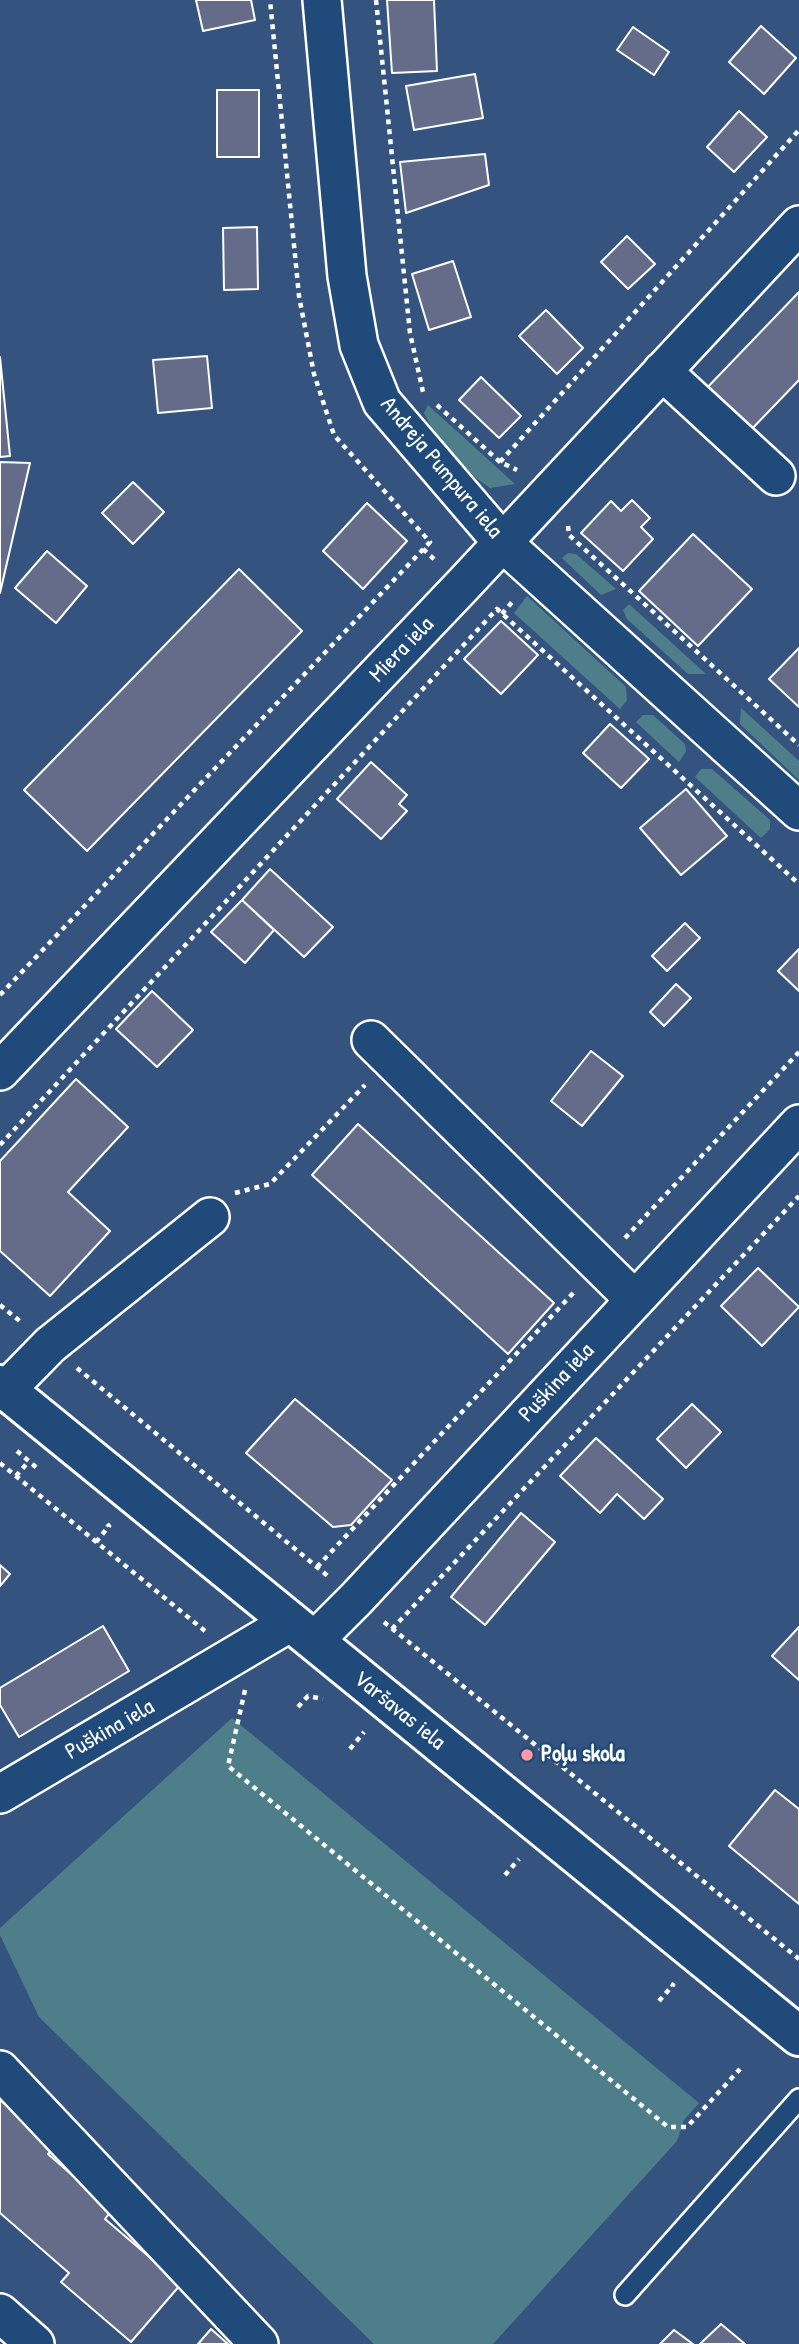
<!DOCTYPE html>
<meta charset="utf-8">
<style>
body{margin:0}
canvas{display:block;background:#34547f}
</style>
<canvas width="799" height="2344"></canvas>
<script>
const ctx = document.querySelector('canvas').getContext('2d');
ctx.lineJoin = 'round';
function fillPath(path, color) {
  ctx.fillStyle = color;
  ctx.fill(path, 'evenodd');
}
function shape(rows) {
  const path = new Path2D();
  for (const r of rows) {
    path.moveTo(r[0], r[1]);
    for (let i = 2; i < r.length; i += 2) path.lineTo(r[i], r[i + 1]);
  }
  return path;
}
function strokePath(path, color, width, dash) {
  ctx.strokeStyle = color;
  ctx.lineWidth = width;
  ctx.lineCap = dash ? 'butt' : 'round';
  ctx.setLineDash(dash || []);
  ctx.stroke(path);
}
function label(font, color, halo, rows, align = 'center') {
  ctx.font = font + ' "Patrick Hand",sans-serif';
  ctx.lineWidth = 5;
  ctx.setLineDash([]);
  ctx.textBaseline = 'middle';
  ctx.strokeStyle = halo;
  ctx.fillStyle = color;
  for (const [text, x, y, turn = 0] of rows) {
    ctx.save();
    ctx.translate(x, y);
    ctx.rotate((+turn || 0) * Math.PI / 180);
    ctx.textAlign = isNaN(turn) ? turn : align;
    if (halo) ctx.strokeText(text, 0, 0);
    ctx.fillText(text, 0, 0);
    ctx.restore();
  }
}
fillPath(shape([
 [428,405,515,484,490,488,476,478,437,438,424,413],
 [568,553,576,554,616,589,601,595,562,558],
 [527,596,626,687,627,700,620,709,514,613],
 [629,604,706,674,688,674,627,619,623,610],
 [741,708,799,761,799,780,740,724],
 [643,715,653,715,685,744,686,751,679,762,636,722],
 [701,769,712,769,770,820,770,829,761,838,695,777],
 [232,1718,699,2103,684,2120,677,2141,493,2344,374,2344,39,2017,0,1935,0,1928]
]), '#4e7e8a');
const building = shape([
 [196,0,251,0,255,20,203,31,196,0],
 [387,0,434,0,437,71,392,73,387,0],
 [761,26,796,58,764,94,729,62,761,26],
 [633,27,669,52,654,75,617,50,633,27],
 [475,74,483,118,414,130,406,86,475,74],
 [217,90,259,90,259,157,217,157,217,90],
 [739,111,767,137,734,172,707,147,739,111],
 [485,154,489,185,406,213,400,162,485,154],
 [257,227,258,289,224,290,223,228,257,227],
 [627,236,655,264,628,289,601,262,627,236],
 [453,261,471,317,429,330,412,274,453,261],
 [799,292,799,380,746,435,702,393,799,292],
 [546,310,583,348,557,374,519,336,546,310],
 [207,356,212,408,158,413,153,360,207,356],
 [0,357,10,456,0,457,0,357],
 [481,377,521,416,499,438,459,400,481,377],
 [0,462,30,463,0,593,0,462],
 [133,482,164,512,133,544,102,513,133,482],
 [632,500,650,518,641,527,653,539,623,571,581,533,611,501,621,511,632,500],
 [367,503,407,541,363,589,323,551,367,503],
 [693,534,752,589,698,646,639,591,693,534],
 [47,551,87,586,56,623,15,588,47,551],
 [239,569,302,631,87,851,24,790,239,569],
 [501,621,538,655,501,694,464,659,501,621],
 [799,648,799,707,769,679,799,648],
 [610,724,649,759,621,788,583,753,610,724],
 [371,762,407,795,399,804,407,811,381,839,337,799,371,762],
 [686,789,727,836,681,875,640,828,686,789],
 [270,869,333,927,304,957,242,900,270,869],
 [242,900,274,930,245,963,211,932,242,900],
 [685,923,700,938,667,971,652,956,685,923],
 [799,949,799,991,778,971,799,949],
 [676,984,691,998,664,1026,650,1012,676,984],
 [152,991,193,1030,157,1067,116,1029,152,991],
 [591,1051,623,1076,582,1126,551,1101,591,1051],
 [76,1079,128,1127,68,1192,110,1231,50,1296,0,1251,0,1161,76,1079],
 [358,1124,554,1303,508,1354,312,1175,358,1124],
 [758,1268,799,1307,762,1346,721,1306,758,1268],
 [295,1399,392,1480,351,1525,333,1527,246,1453,295,1399],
 [692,1404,721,1432,686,1468,657,1439,692,1404],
 [596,1438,663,1499,644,1519,617,1494,600,1513,560,1476,596,1438],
 [521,1513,555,1542,485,1625,451,1597,521,1513],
 [0,1565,10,1574,0,1586,0,1565],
 [103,1626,129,1671,19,1737,0,1705,0,1688,103,1626],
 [799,1627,799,1680,772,1656,799,1627],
 [775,1790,799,1809,799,1904,729,1846,775,1790],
 [0,2100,55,2147,48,2154,112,2210,105,2219,181,2284,131,2342,61,2282,69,2273,0,2213,0,2100],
 [721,2324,745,2344,700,2344,721,2324],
 [211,2329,228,2344,198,2344,211,2329],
 [674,2330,693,2344,660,2344,674,2330]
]);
fillPath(building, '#656c8a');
strokePath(building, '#fff', 2);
const lane = shape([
 [625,2295,799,2099]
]);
const street = shape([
 [322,0,347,276,359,345,382,402,502,542,799,811],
 [662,371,776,476],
 [371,1040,635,1300],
 [0,1071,462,586,799,225],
 [6,1390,50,1345,210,1217],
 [314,1641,356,1599,799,1124],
 [0,1794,291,1622],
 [0,2070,259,2344],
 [0,2313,35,2344]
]);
const secondary = shape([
 [0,1385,799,2036]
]);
strokePath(lane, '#fff', 24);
strokePath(street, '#fff', 42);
strokePath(secondary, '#fff', 44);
strokePath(shape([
 [376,0,410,333,423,392],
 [437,405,500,462,517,470],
 [500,462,799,130],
 [568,526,569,535,799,745],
 [423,549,435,560],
 [502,614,513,601],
 [0,995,430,542,334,435,314,374,299,296,270,0],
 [0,1145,497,609,799,884],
 [235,1193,270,1184,365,1085],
 [625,1238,799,1052],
 [0,1305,21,1322],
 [77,1368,329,1577],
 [17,1451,37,1468],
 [0,1463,205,1631],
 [16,1476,29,1461],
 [96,1542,109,1526,107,1524],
 [317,1567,576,1290],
 [384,1622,799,1959],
 [392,1629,799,1196],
 [245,1690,228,1766,668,2127,687,2127,740,2069],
 [298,1707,308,1696,323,1699],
 [350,1749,364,1732],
 [505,1875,519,1859],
 [659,2001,673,1985,671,1984]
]), '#fff', 4.5, [5, 5]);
strokePath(lane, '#1f4a7a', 19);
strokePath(street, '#1f4a7a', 37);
strokePath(secondary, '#1f4a7a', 38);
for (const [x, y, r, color] of [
 [527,1755,7,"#ff9aa2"]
]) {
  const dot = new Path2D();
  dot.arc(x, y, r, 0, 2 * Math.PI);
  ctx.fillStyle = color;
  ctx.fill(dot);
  strokePath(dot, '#1f4a7a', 2.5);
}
label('23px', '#fff', '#1f4a7a', [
 ["Andreja Pumpura iela",441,468,50],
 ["Miera iela",402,650,-46],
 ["Puškina iela",557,1383,-47],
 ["Varšavas iela",399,1711,39],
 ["Puškina iela",110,1730,-30]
]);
label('bold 23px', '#fff', '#1f4a7a', [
 ["Poļu skola",541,1755]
], 'left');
</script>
